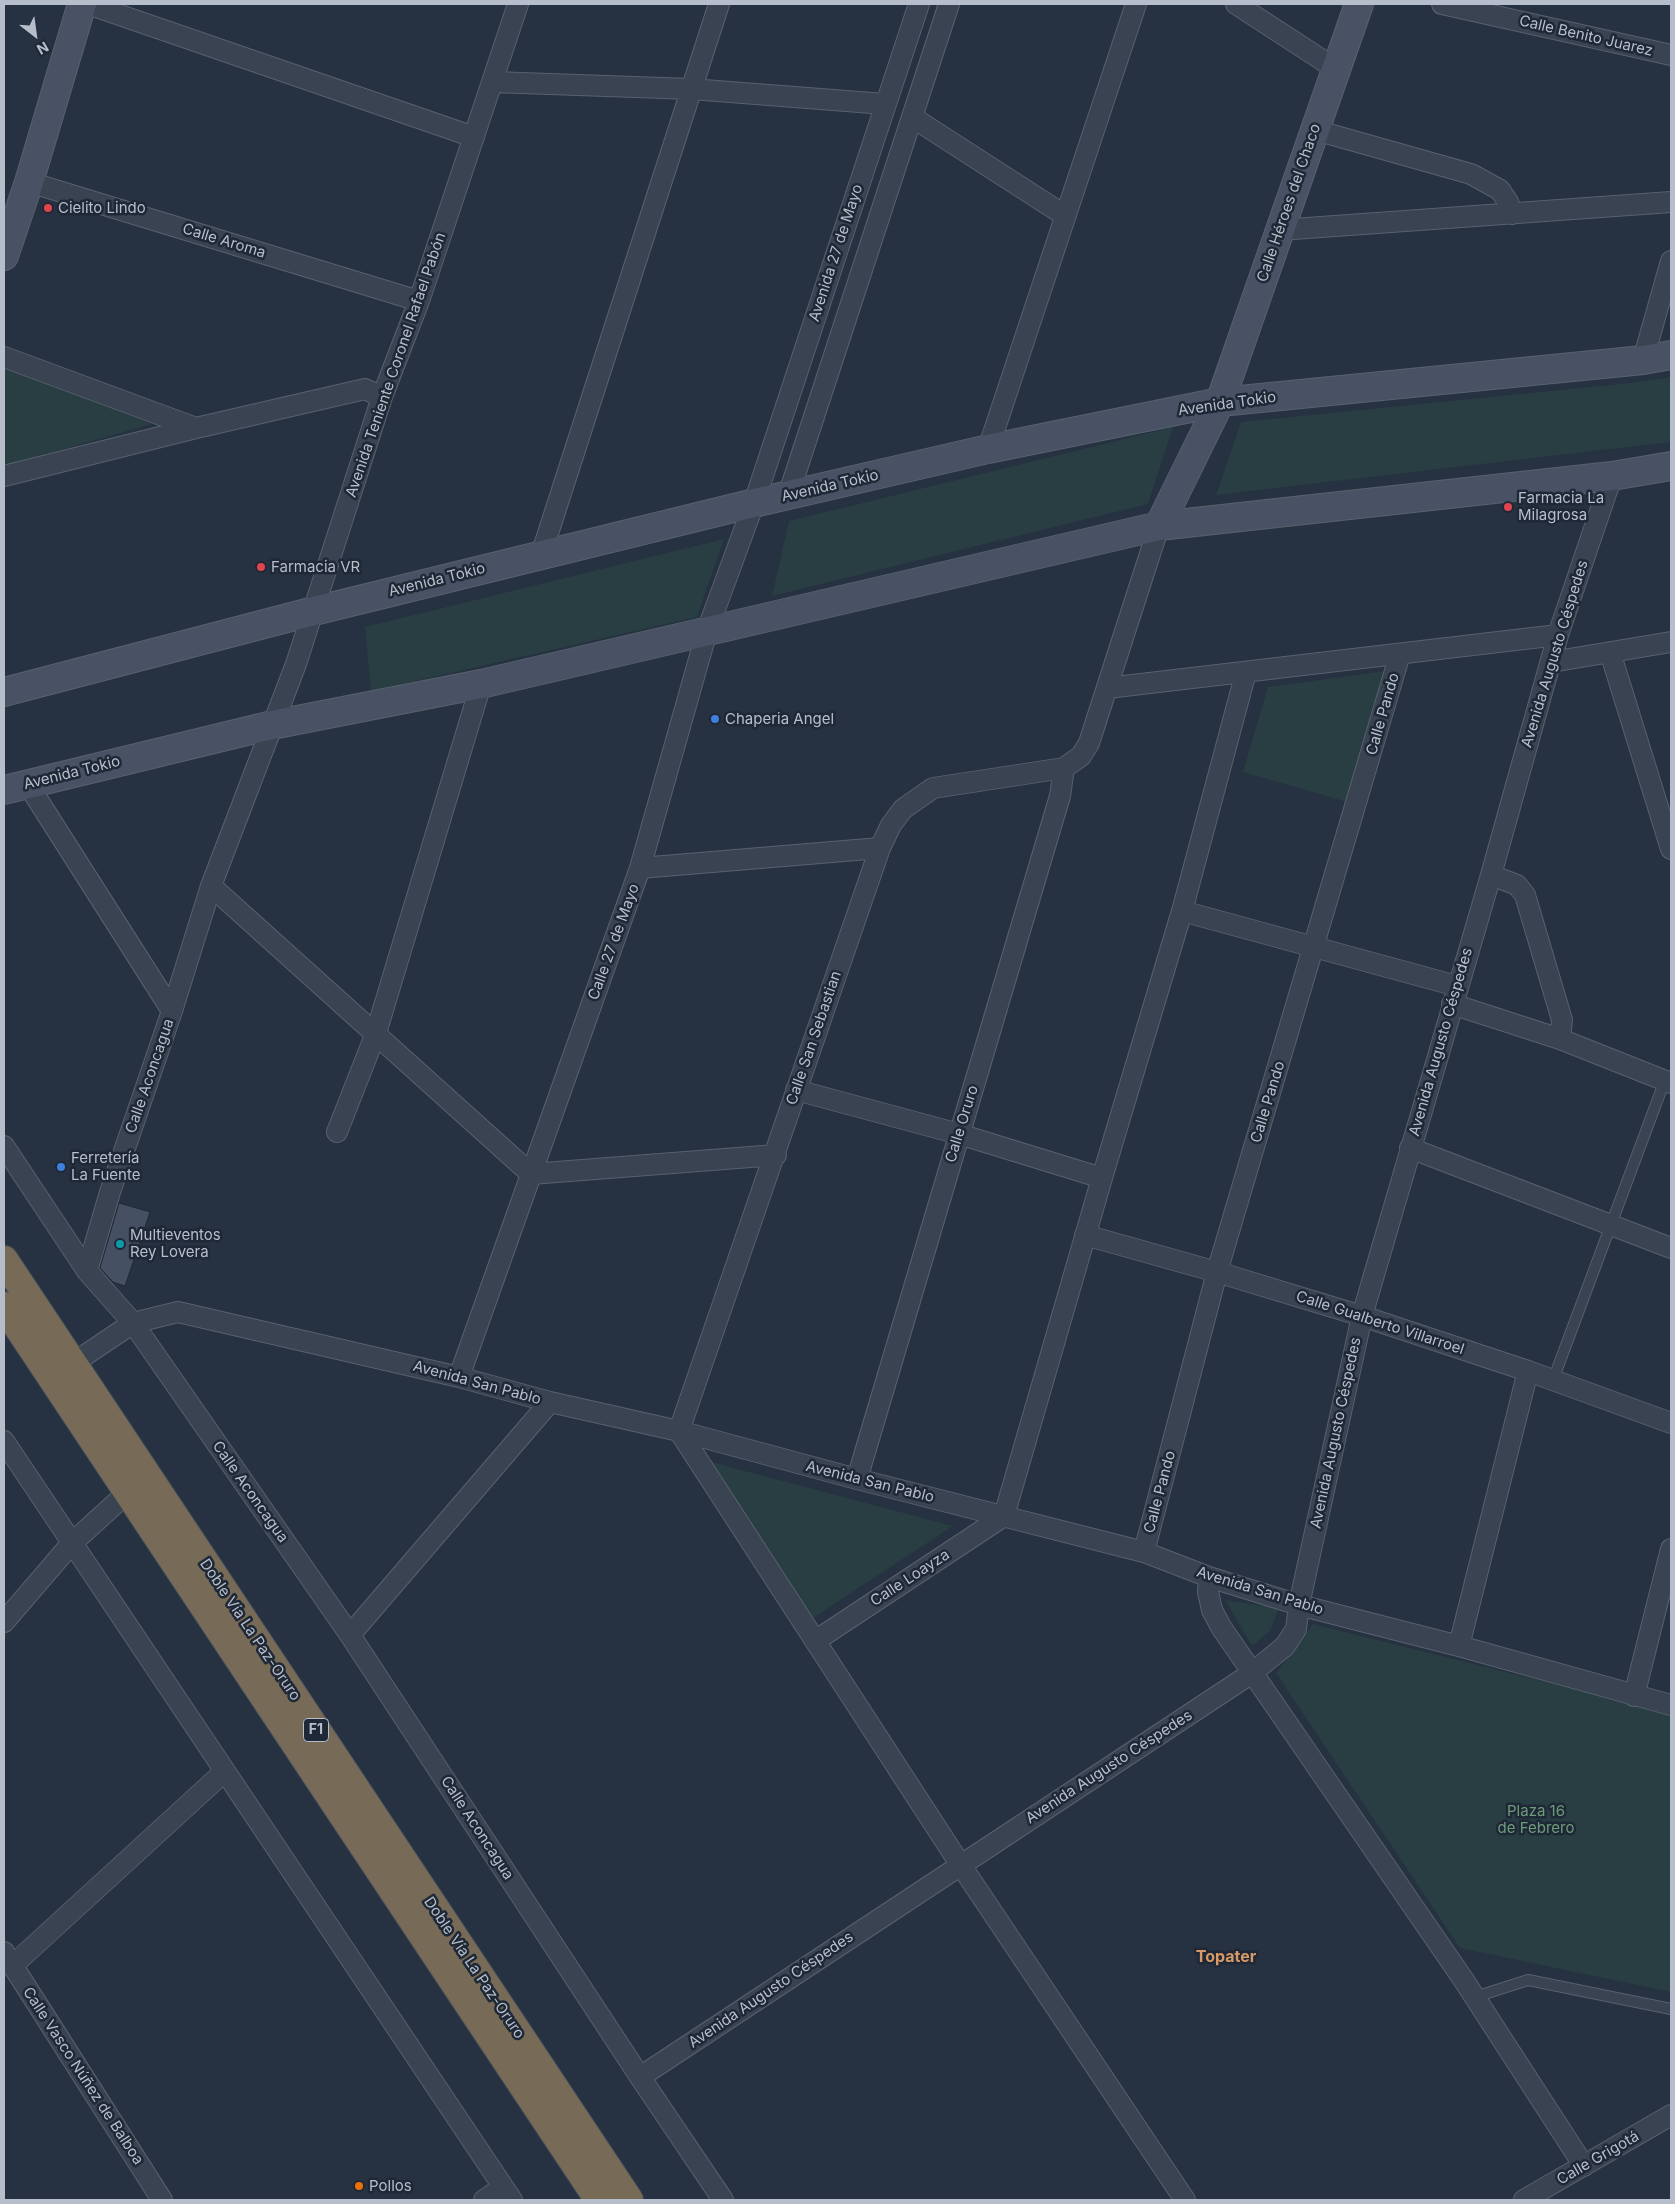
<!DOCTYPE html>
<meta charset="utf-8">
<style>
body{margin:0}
#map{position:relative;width:1675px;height:2204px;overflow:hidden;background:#263141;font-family:Inter,sans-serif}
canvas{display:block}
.frame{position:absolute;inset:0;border:5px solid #b7becb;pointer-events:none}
.north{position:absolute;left:10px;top:10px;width:50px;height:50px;-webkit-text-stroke:4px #1f2836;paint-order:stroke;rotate:150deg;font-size:14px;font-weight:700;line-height:20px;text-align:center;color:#b7becb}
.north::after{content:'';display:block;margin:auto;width:18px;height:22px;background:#b7becb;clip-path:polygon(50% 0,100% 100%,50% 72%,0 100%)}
</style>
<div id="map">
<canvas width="1675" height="2204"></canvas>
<div class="frame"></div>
<div class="north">N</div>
</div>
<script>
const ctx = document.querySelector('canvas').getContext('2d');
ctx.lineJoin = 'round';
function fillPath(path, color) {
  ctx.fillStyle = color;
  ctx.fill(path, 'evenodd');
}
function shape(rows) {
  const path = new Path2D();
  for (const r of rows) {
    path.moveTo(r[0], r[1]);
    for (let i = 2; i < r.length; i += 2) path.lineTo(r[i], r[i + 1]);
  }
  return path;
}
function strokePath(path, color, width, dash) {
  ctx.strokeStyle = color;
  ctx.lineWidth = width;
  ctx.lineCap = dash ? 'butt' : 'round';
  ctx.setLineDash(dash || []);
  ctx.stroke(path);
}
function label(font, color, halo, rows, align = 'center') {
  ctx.font = font + ' Inter,sans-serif';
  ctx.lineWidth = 5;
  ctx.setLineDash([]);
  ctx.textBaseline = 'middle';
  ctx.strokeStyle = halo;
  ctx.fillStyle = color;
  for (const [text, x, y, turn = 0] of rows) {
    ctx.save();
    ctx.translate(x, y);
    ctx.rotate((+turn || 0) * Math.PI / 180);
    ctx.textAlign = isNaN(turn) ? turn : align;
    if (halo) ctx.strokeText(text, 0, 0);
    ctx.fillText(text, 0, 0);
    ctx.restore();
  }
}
fillPath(shape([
 [5,367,152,424,4,466],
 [1671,377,1671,442,1216,495,1241,422,1630,383],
 [1173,427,1148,504,772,596,789,521],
 [724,539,697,617,371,691,365,627],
 [1385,671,1351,803,1243,772,1268,687],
 [711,1462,953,1526,813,1618],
 [1225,1600,1279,1608,1270,1631,1252,1646],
 [1313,1624,1671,1713,1671,1992,1460,1948,1276,1673]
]), '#283e42');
const building = shape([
 [119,1203,150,1212,125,1286,113,1282,100,1268,119,1203]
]);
fillPath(building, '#455163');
strokePath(building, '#212a38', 1);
const lane = shape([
 [1553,1380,1665,1080],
 [1475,1997,1528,1980,1671,2009]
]);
const street = shape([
 [88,4,474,137],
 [518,4,419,301,382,397,296,664,211,886,172,1011,110,1192,87,1271,133,1323,350,1635,640,2077,723,2200],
 [1236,4,1336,69],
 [1442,4,1671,55],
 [493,82,691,89,885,104],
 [912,117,1064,215],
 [1315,130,1471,174,1500,190,1508,202,1512,214],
 [29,182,419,301],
 [1279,230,1671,202],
 [4,357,196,428],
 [1643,360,1671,261],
 [988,449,1136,4],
 [4,476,196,428,365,389,382,397],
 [788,496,949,4],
 [1159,526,1089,743,1081,756,1064,768,933,788,903,809,891,825,880,848,679,1431,960,1864,1185,2200],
 [541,555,719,4],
 [1610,652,1671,849],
 [1551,662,1671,642],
 [1107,688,1558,635],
 [27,783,172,1011],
 [640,868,880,848],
 [1491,875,1517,885,1525,895,1562,1020,1560,1039],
 [211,886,531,1174,776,1155],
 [1182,911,1457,986],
 [1452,1004,1560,1039,1671,1083],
 [796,1090,959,1134,1102,1178],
 [337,1132,376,1033,481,684],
 [4,1146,87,1271],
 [1410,1148,1671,1248],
 [1085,1235,1217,1272,1362,1316,1528,1371,1671,1423],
 [72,1364,133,1323,178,1312,459,1377,550,1402,679,1431,857,1479,1144,1552,1209,1577,1299,1605,1459,1646,1671,1705],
 [459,1377,640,868,707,631,754,503,919,4],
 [4,1441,512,2200],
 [857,1479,1060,796,1064,768],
 [1144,1552,1217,1272,1400,654],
 [1209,1577,1208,1592,1212,1610,1221,1627,1465,1982,1584,2166],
 [4,1622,71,1544,128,1492],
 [350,1635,550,1402],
 [815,1641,1004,1516,1102,1178,1182,911,1246,672],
 [1459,1646,1528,1371],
 [1634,1696,1671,1549],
 [4,1952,162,2200],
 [12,1966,225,1771],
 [640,2077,1252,1673,1285,1646,1296,1629,1299,1605,1362,1316,1491,875,1558,635,1612,476],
 [484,2200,503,2187],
 [1524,2200,1671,2115]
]);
const secondary = shape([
 [4,256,29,182,82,4],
 [1159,526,1220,402,1359,4],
 [4,692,314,611,754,503,988,449,1220,402,1643,360,1671,355],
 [4,790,272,725,481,684,1159,526,1612,476,1671,466]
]);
const highway = shape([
 [4,1260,629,2200],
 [4,1306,599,2200]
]);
strokePath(lane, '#58616e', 12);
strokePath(street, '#58616e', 22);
strokePath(secondary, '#58616e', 30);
strokePath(highway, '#454e5b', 30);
strokePath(lane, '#3a4351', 10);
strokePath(street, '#3a4351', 20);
strokePath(secondary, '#485264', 28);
strokePath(highway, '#776b57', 28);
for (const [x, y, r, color] of [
 [48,208,5,"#e0444e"],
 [1508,507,5,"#e0444e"],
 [261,567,5,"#e0444e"],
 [715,719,5,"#3f7fe0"],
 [61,1167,5,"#3f7fe0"],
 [120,1244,5,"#0f9aa8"],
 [359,2186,5,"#e8710a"]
]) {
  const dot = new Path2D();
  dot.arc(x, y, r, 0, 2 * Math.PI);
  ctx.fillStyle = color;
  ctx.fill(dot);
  strokePath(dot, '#1f2836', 2);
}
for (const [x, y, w] of [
 [316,1730,25]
]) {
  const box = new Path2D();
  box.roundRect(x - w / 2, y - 11.5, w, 23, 4);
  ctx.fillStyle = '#1f2836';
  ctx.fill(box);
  strokePath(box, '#b7becb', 1);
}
label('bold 14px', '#b7becb', null, [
 ["F1",316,1730]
]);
label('15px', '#b7becb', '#1f2836', [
 ["Calle Benito Juarez",1586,36,13],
 ["Calle Héroes del Chaco",1289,203,-71],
 ["Calle Aroma",224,241,17],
 ["Avenida 27 de Mayo",836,253,-72],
 ["Avenida Teniente Coronel Rafael Pabón",396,365,-71],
 ["Avenida Tokio",1227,404,-8],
 ["Avenida Tokio",830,486,-13],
 ["Avenida Tokio",437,580,-14],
 ["Avenida Augusto Céspedes",1555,654,-73],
 ["Calle Pando",1383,714,-74],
 ["Avenida Tokio",72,773,-14],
 ["Calle 27 de Mayo",614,942,-70],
 ["Calle San Sebastian",814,1038,-71],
 ["Avenida Augusto Céspedes",1441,1042,-74],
 ["Calle Aconcagua",150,1076,-71],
 ["Calle Pando",1268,1102,-73],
 ["Calle Oruro",962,1124,-73],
 ["Calle Gualberto Villarroel",1380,1323,18],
 ["Avenida San Pablo",477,1383,15],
 ["Avenida Augusto Céspedes",1336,1433,-78],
 ["Avenida San Pablo",870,1482,14],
 ["Calle Aconcagua",250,1492,55],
 ["Calle Pando",1160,1492,-75],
 ["Calle Loayza",910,1578,-33],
 ["Avenida San Pablo",1260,1591,17],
 ["Doble Vía La Paz-Oruro",250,1630,56],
 ["Avenida Augusto Céspedes",1109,1767,-33],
 ["Calle Aconcagua",477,1828,57],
 ["Doble Vía La Paz-Oruro",474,1968,56],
 ["Avenida Augusto Céspedes",771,1990,-34],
 ["Calle Vasco Núñez de Balboa",83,2076,57],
 ["Calle Grigotá",1598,2158,-30]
]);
label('15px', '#b7becb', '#1f2836', [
 ["Cielito Lindo",58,208],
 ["Farmacia La",1518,498],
 ["Milagrosa",1518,515],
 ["Farmacia VR",271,567],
 ["Chaperia Angel",725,719],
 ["Ferretería",71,1158],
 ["La Fuente",71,1175],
 ["Multieventos",130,1235],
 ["Rey Lovera",130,1252],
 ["Pollos",369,2186]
], 'left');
label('15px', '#6e9c7a', '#1f2836', [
 ["Plaza 16",1536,1811],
 ["de Febrero",1536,1828]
]);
label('bold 16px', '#d79a67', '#1f2836', [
 ["Topater",1226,1957]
]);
</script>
